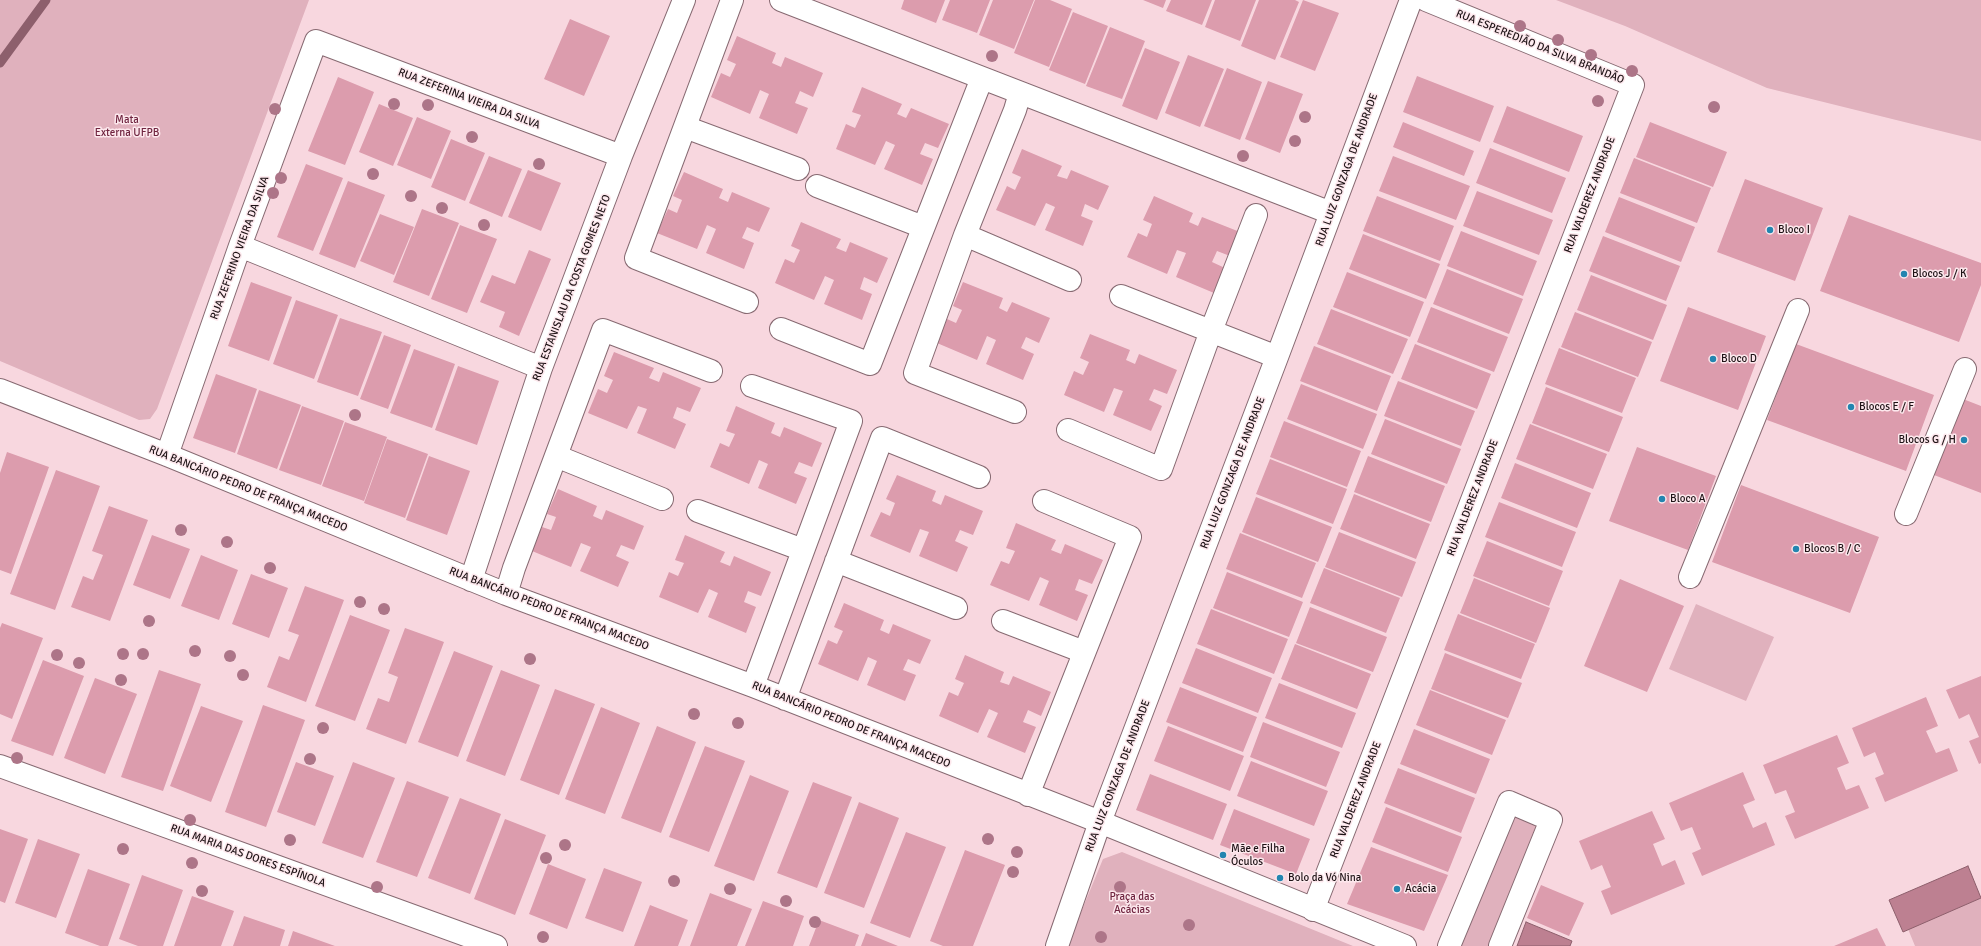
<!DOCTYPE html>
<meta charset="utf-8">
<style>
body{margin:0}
canvas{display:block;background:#f8d7df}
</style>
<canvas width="1981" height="946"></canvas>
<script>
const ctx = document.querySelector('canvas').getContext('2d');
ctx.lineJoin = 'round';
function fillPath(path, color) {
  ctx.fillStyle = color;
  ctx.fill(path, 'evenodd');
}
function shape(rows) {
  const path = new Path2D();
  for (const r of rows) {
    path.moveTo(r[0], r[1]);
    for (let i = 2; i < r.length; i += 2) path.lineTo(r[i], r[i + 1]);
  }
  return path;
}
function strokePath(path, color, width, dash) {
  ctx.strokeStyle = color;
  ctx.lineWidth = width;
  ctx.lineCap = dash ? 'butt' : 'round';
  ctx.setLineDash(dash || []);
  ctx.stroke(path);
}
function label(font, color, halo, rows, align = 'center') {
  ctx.font = font + ' Signika,sans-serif';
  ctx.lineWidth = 3;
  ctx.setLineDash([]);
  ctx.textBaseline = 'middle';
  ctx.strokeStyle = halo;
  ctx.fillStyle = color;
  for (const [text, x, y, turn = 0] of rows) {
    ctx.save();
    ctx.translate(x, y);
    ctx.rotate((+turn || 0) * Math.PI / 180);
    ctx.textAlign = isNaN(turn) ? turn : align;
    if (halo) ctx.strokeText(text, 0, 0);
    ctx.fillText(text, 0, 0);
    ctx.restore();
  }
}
fillPath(shape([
 [0,0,309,0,157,409,150,419,139,420,0,361],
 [1556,0,1981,0,1981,141,1767,88,1625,26],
 [1696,604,1774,637,1746,701,1669,669],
 [1509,802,1551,820,1500,946,1449,946],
 [1122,852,1353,946,1067,946,1103,859],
 [1981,898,1981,946,1915,946,1908,929]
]), '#e0b1bd');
const water = shape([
 [1968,866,1981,898,1903,932,1889,900,1968,866],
 [1526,922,1572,941,1570,946,1517,946,1526,922]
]);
fillPath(water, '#bd8091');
strokePath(water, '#8d5f6c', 1);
strokePath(shape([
 [0,63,46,0]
]), '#8d5f6c', 9);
fillPath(shape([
 [904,0,945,0,936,23,901,9],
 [950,0,990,0,977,33,942,20],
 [993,0,1034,0,1014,49,979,35],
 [1035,0,1050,0,1072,9,1049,67,1014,53],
 [1143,0,1166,0,1163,8],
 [1171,0,1212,0,1202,25,1166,11],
 [1215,0,1256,0,1240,41,1205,27],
 [1259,0,1295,0,1299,2,1275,60,1241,46],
 [1303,0,1339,13,1315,71,1280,57],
 [1073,12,1108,26,1085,84,1049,70],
 [570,19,610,36,584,96,544,79],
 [1110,27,1145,41,1122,99,1086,86],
 [737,36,776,53,772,63,781,67,785,57,823,73,813,97,800,91,795,103,808,108,797,134,759,118,769,94,760,90,750,114,711,97,721,73,730,77,736,64,727,60],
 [1145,48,1180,62,1157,120,1122,106],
 [1188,55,1224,69,1200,127,1165,113],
 [1227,68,1262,82,1240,140,1204,126],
 [1417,76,1494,106,1480,142,1403,112],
 [338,77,374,92,345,165,308,151],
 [1268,81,1303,94,1280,153,1245,139],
 [862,87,902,104,897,114,906,118,911,108,949,124,938,148,925,143,920,154,933,159,922,185,884,169,895,145,886,141,875,165,836,149,846,124,855,128,861,115,852,112],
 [379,104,413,118,393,166,359,152],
 [1507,106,1583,136,1569,172,1493,142],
 [417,117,451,131,431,179,397,165],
 [1403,122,1474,151,1464,176,1393,147],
 [1650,122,1727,152,1713,187,1636,157],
 [451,139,485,153,465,201,431,187],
 [1490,148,1566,178,1552,213,1476,183],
 [1022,149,1062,166,1057,176,1067,179,1071,170,1109,186,1098,210,1085,204,1081,216,1093,221,1083,246,1045,230,1055,207,1046,203,1035,226,996,210,1007,186,1015,190,1021,177,1012,173],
 [489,156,522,169,502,217,469,203],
 [1393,156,1470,186,1456,220,1379,191],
 [1634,158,1711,188,1697,223,1620,193],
 [306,164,343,178,313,251,277,237],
 [528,170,561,183,541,231,508,217],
 [684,172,723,189,719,198,728,202,732,192,770,208,759,232,747,227,742,238,754,243,744,269,706,253,716,229,707,225,697,249,657,233,668,209,677,213,682,200,673,196],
 [1745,179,1823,208,1795,281,1717,252],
 [348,181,385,195,355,268,319,254],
 [1477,191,1553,220,1539,255,1463,226],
 [1154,196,1193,213,1189,222,1198,226,1202,217,1240,232,1230,256,1217,251,1212,262,1225,268,1214,293,1176,277,1186,253,1177,250,1167,274,1127,257,1138,233,1147,237,1152,224,1143,220],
 [1377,196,1454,226,1440,261,1363,231],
 [1619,197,1695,227,1681,262,1605,232],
 [422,209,459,223,429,296,393,282],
 [380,214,414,227,394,275,360,261],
 [1849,215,1981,263,1981,285,1959,342,1820,291],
 [801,222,841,239,836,248,846,252,850,242,888,258,877,283,864,277,860,289,872,294,862,320,824,304,834,280,825,276,814,300,775,283,785,259,794,263,800,250,791,246],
 [460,225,497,239,467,313,431,299],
 [1461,231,1537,261,1523,296,1447,266],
 [1363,234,1440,264,1426,299,1349,269],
 [1603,236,1680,266,1666,301,1589,271],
 [529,250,551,259,519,336,499,327,505,312,480,302,492,275,515,284],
 [1447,269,1523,299,1509,334,1433,304],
 [1347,272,1424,302,1410,337,1333,307],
 [1591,275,1667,305,1653,340,1577,310],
 [251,282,292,297,269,361,228,346],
 [963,282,1003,298,999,308,1007,312,1012,302,1050,318,1039,343,1026,337,1021,348,1034,354,1023,380,986,364,996,340,987,336,977,360,937,343,947,319,956,323,962,310,953,306],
 [296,300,338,315,314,379,273,364],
 [1431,307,1508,337,1494,372,1417,342],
 [1688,307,1766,336,1738,410,1660,381],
 [1331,309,1408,339,1393,374,1317,344],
 [1575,312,1652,342,1638,377,1561,347],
 [340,318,382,332,358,396,317,382],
 [1090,334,1130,350,1126,360,1135,364,1139,354,1177,370,1167,394,1154,389,1149,400,1162,406,1151,431,1113,415,1123,391,1114,388,1104,412,1064,395,1074,371,1083,375,1089,362,1080,358],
 [384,335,411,345,388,409,360,399],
 [1415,344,1491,374,1477,409,1401,379],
 [1796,344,1934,395,1906,471,1767,420],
 [1314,346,1391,376,1377,411,1300,381],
 [1559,348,1636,378,1622,413,1545,384],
 [414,349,455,364,432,428,390,413],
 [614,352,654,368,649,378,659,382,663,372,701,388,690,412,677,407,673,418,686,424,675,449,637,433,647,409,638,406,627,429,588,413,598,389,607,393,613,380,604,376],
 [458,366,499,381,477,445,435,430],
 [216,374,257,389,235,453,193,438],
 [1398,381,1475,411,1461,446,1384,416],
 [1301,384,1377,414,1363,449,1287,419],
 [1546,387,1623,417,1609,452,1532,423],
 [259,390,301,405,277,469,237,454],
 [1963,399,1981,406,1981,493,1934,475],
 [302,406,344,421,321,485,279,470],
 [736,406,775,423,771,433,780,437,784,427,822,443,812,467,799,462,794,473,807,478,796,504,758,488,768,464,759,460,749,484,710,467,720,443,729,447,735,434,726,431],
 [1385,419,1461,449,1447,484,1371,454],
 [1284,421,1361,451,1347,487,1270,457],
 [345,422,387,437,364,501,322,486],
 [1530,424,1607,454,1593,489,1516,459],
 [387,439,428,454,405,518,364,503],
 [1637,447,1716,476,1688,550,1609,521],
 [7,452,49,467,11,574,0,570,0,473],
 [429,456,470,471,447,535,406,520],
 [1368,456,1445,486,1431,522,1354,492],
 [1270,459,1347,489,1333,524,1256,494],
 [1515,463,1591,493,1577,528,1501,498],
 [56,470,100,486,55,610,10,594],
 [897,475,936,491,932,501,941,505,945,495,983,511,973,535,960,530,955,541,968,547,957,572,919,556,929,532,920,529,910,553,870,536,881,512,890,516,895,503,886,499],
 [1741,485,1879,537,1850,613,1712,562],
 [558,489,597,506,593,516,602,520,606,510,644,526,634,550,621,545,616,556,629,562,618,587,580,571,591,547,581,543,571,567,532,551,542,527,551,530,556,517,547,514],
 [1354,494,1430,524,1416,559,1340,529],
 [1256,497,1332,527,1318,562,1242,532],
 [1499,502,1576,532,1562,567,1485,537],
 [109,506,148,520,110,621,71,607,83,576,93,580,103,555,92,551],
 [1016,523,1056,540,1051,550,1061,554,1065,544,1103,560,1092,584,1079,579,1075,590,1088,595,1077,621,1039,605,1049,581,1040,577,1029,601,990,585,1001,561,1009,564,1015,551,1006,548],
 [1339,532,1416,562,1402,597,1325,567],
 [1240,533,1316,563,1302,598,1226,569],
 [152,535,190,549,170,599,133,585],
 [685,535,725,552,720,562,730,566,734,556,771,572,761,596,748,591,744,602,756,607,746,633,708,617,718,593,709,589,698,613,659,597,669,572,678,576,684,563,675,560],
 [1487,541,1563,571,1549,606,1473,576],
 [201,555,238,570,219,620,181,606],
 [1324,568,1400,598,1386,633,1310,603],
 [1227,572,1303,602,1289,637,1213,608],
 [251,574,288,588,269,638,232,624],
 [1474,578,1550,608,1536,643,1460,613],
 [1620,579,1684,606,1647,692,1584,666],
 [305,586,344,600,306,702,267,687,279,656,289,660,299,635,288,631],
 [844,603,884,620,880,630,889,634,893,624,931,640,920,664,908,659,903,670,916,675,905,701,867,685,877,661,868,657,858,681,818,664,828,640,837,644,843,631,834,627],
 [1310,607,1387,637,1373,672,1296,643],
 [1211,609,1288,639,1274,674,1197,644],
 [1458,614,1535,644,1521,679,1444,650],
 [350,615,390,630,355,721,315,706],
 [2,623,43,638,12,719,0,714,0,628],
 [405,628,444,642,406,744,366,729,378,698,389,702,398,677,388,673],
 [1295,644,1371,674,1357,709,1281,679],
 [1196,648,1272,678,1258,713,1182,683],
 [454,651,493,666,458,757,418,742],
 [1445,653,1522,683,1508,718,1431,689],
 [965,655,1004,672,1000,682,1009,685,1013,676,1051,692,1041,716,1028,710,1023,722,1036,727,1025,753,987,737,998,713,989,709,978,733,939,716,949,692,958,696,964,683,955,679],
 [43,660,84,676,53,756,11,741],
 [159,670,201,684,163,791,121,777],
 [501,670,540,685,505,776,466,761],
 [1981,676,1981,763,1979,764,1969,741,1979,737,1969,714,1959,719,1946,690],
 [95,678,137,694,105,774,64,758],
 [1279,683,1356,713,1342,748,1265,718],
 [1180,687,1257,717,1243,752,1166,722],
 [555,689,595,704,559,795,520,780],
 [1430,690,1506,720,1492,755,1416,725],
 [1926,697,1938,726,1926,731,1936,753,1949,748,1958,771,1885,802,1875,778,1884,774,1875,752,1864,757,1852,728],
 [263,705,305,720,266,827,225,812],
 [201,706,243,721,211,802,170,786],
 [601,707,640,723,605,814,565,799],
 [1263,722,1340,752,1326,787,1250,757],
 [657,726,696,742,661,833,621,818],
 [1168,726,1244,756,1230,791,1154,761],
 [1414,729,1490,759,1476,794,1400,764],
 [1837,735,1849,763,1837,768,1846,790,1859,785,1869,808,1795,839,1785,816,1795,812,1786,790,1775,794,1763,765],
 [705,746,745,761,709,852,669,837],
 [1251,761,1328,791,1314,826,1237,796],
 [296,762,334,776,315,826,277,812],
 [353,762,395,778,363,858,322,843],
 [1398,768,1475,798,1461,833,1384,803],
 [1743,772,1755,800,1743,805,1753,828,1766,822,1775,845,1702,876,1692,853,1701,849,1692,827,1681,831,1669,803],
 [1150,774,1227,804,1213,840,1136,810],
 [750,775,789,791,754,881,714,866],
 [407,781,449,797,417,877,376,862],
 [813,782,852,797,817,888,777,873],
 [460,798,501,814,470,894,428,878],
 [859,802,899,818,864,908,824,893],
 [1386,807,1462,837,1448,872,1372,842],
 [1234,809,1310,839,1296,874,1220,845],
 [1652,811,1665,839,1653,844,1662,866,1675,860,1685,884,1611,915,1601,891,1611,887,1602,865,1591,870,1579,841],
 [505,819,546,835,515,915,474,899],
 [0,829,28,839,5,903,0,901],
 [906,832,946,847,910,938,870,923],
 [38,839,80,854,56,918,15,903],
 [1371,847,1448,875,1424,931,1347,904],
 [965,850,1005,865,973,946,943,946,930,941],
 [548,864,586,879,567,929,529,914],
 [604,868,642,882,623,932,585,918],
 [88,869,130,884,108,946,100,946,65,933],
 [142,875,183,890,163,946,138,946,119,939],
 [1541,885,1584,903,1569,936,1527,918],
 [710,893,752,909,737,946,690,946],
 [192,896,234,911,221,946,174,946],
 [763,901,804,916,793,946,745,946],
 [650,905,688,920,678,946,634,946],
 [244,916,285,930,280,946,233,946],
 [819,920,859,935,855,946,809,946],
 [1877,928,1886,946,1834,946],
 [293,931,335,946,288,946],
 [866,933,898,946,861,946]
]), '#dc9cad');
const minor = shape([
 [732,0,636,258,747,302],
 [781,0,1331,213],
 [685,127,798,169],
 [817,186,923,227],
 [965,235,1070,280],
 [240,246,541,368],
 [1121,296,1277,357],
 [781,329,870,364,982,78],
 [752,386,851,421,753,686],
 [0,390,167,455,506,594,753,686,1100,822,1405,946],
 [1015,412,915,373,965,235,1015,110,1020,93],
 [1068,430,1161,469,1211,331,1256,215],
 [167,455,240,246,316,41,621,156],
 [556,456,662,499],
 [698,511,803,550],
 [1906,514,1965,369],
 [836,561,956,608],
 [1690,577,1798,310],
 [471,580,541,368,621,156,684,0],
 [506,594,514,568,603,330,711,371],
 [1003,621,1084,652],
 [785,699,882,438,979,477],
 [0,766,496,946],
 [1028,795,1130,537,1044,501],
 [1313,910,1633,85,1426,0],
 [1057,946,1100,822,1277,357,1411,0],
 [1449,946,1509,802,1551,820,1500,946]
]);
strokePath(minor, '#876a72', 24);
strokePath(minor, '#fff', 22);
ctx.fillStyle = '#ad7588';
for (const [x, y] of [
 [1520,26],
 [1558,40],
 [1591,55],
 [992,56],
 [1632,71],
 [1598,101],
 [394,104],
 [428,105],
 [1714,107],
 [275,109],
 [1305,117],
 [472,137],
 [1295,141],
 [1243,156],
 [539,164],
 [373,174],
 [281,178],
 [273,193],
 [411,196],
 [442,208],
 [484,225],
 [355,415],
 [181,530],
 [227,542],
 [270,568],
 [360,602],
 [384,609],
 [149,621],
 [195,651],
 [123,654],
 [143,654],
 [57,655],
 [230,656],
 [530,659],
 [79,663],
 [243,675],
 [121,680],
 [694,714],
 [738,723],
 [323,728],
 [17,758],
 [310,759],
 [190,820],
 [988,839],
 [290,840],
 [565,845],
 [123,849],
 [1017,852],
 [546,858],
 [192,863],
 [1013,872],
 [674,881],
 [377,887],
 [1120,887],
 [730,889],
 [202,891],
 [786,901],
 [815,922],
 [1189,925],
 [543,937],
 [1101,937]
]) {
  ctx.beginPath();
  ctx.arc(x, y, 6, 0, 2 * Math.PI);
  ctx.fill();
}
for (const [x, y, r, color] of [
 [1770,230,4,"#2385b0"],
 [1904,274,4,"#2385b0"],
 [1713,359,4,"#2385b0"],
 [1851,407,4,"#2385b0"],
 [1964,440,4,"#2385b0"],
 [1662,499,4,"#2385b0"],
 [1796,549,4,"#2385b0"],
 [1223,855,4,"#2385b0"],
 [1280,878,4,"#2385b0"],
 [1397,889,4,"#2385b0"]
]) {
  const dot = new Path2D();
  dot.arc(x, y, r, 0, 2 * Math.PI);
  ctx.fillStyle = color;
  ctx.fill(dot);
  strokePath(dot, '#fde8ed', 1.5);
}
label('11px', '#1e1316', '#fde8ed', [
 ["RUA ESPEREDIÃO DA SILVA BRANDÃO",1540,47,22],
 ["RUA ZEFERINA VIEIRA DA SILVA",469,99,21],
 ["RUA LUIZ GONZAGA DE ANDRADE",1347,170,-70],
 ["RUA VALDEREZ ANDRADE",1590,195,-69],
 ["RUA ZEFERINO VIEIRA DA SILVA",240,248,-70],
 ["RUA ESTANISLAU DA COSTA GOMES NETO",572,288,-69],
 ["RUA LUIZ GONZAGA DE ANDRADE",1233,473,-69],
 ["RUA BANCÁRIO PEDRO DE FRANÇA MACEDO",248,489,22],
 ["RUA VALDEREZ ANDRADE",1473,498,-69],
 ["RUA BANCÁRIO PEDRO DE FRANÇA MACEDO",549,609,21],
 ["RUA BANCÁRIO PEDRO DE FRANÇA MACEDO",851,725,22],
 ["RUA LUIZ GONZAGA DE ANDRADE",1118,776,-69],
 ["RUA VALDEREZ ANDRADE",1356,800,-69],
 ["RUA MARIA DAS DORES ESPÍNOLA",248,856,20]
]);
label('11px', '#702540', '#fde8ed', [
 ["Mata",127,120],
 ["Externa UFPB",127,133],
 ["Praça das",1132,897],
 ["Acácias",1132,910]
]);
label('11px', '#1e1316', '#fde8ed', [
 ["Bloco I",1778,230],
 ["Blocos J / K",1912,274],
 ["Bloco D",1721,359],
 ["Blocos E / F",1859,407],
 ["Blocos G / H",1956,440,"right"],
 ["Bloco A",1670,499],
 ["Blocos B / C",1804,549],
 ["Mãe e Filha",1231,849],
 ["Óculos",1231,862],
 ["Bolo da Vó Nina",1288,878],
 ["Acácia",1405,889]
], 'left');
</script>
